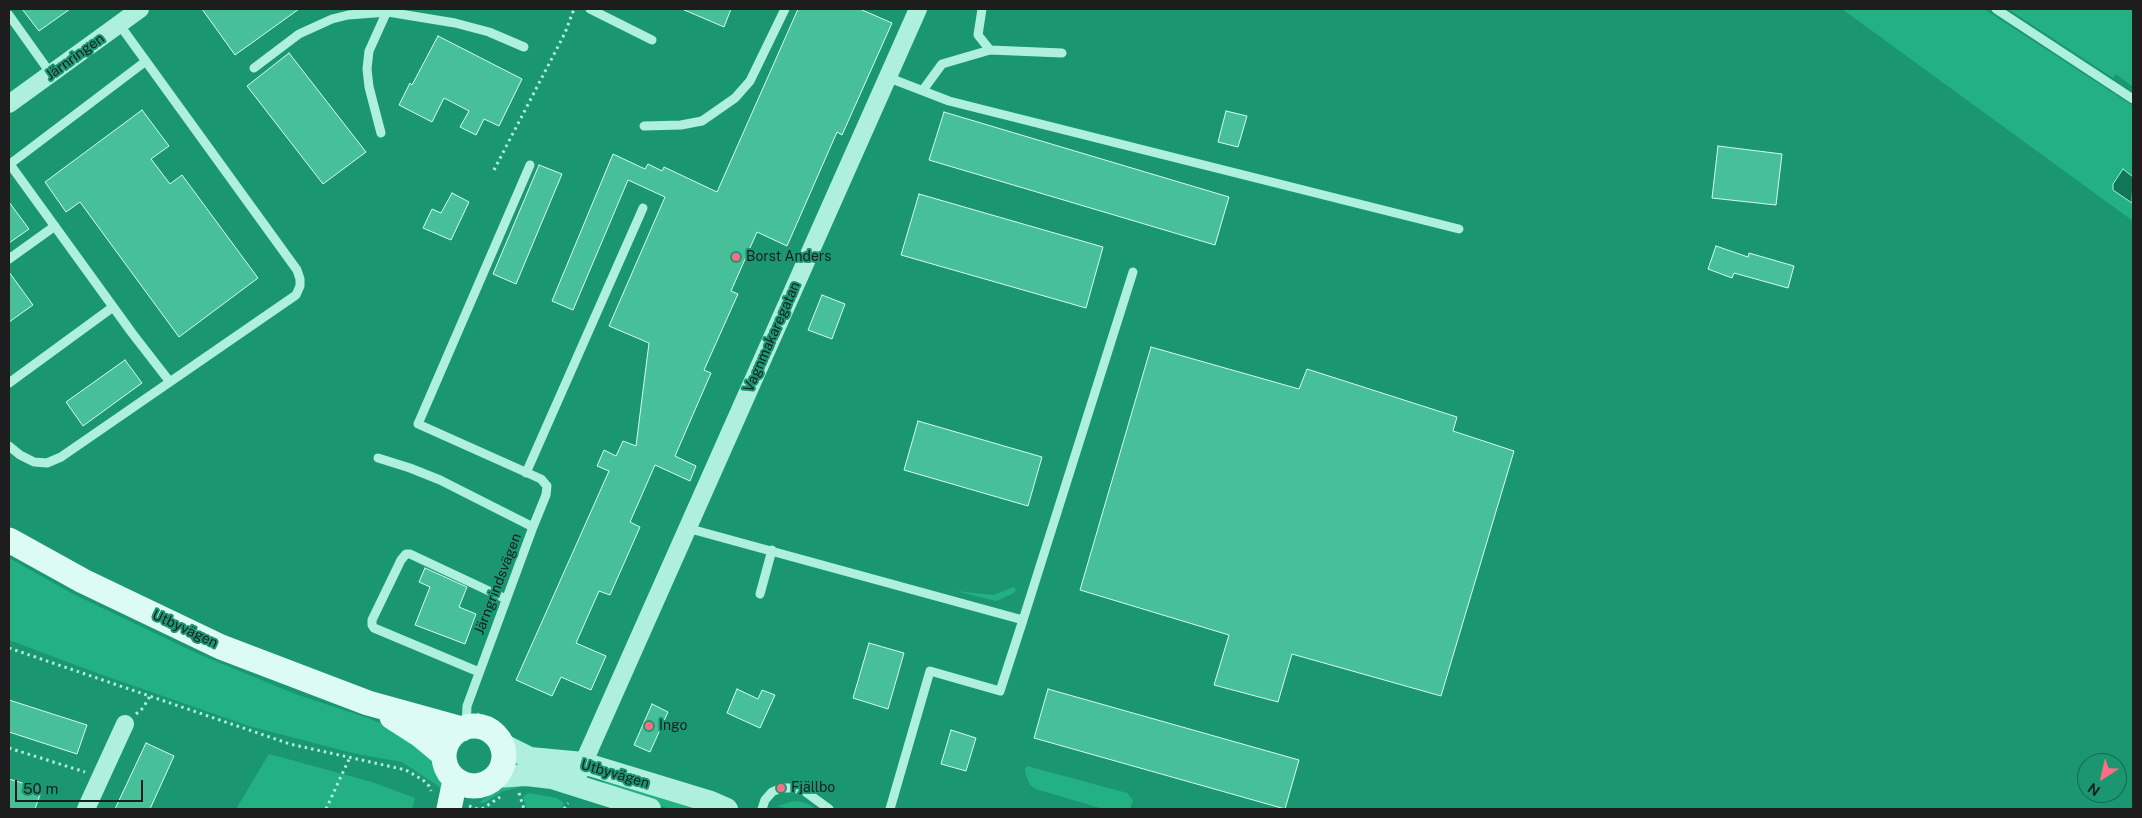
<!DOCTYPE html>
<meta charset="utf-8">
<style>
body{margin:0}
#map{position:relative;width:2142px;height:818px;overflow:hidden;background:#1a9771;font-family:"Public Sans",sans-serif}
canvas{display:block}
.frame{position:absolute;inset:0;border:10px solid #1d1d1d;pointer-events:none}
.north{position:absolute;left:2077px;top:753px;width:50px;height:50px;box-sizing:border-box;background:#1a9771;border:1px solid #1b664f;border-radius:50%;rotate:215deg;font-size:14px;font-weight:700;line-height:20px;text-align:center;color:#1d1d1d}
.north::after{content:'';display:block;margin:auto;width:18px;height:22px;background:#ff6d84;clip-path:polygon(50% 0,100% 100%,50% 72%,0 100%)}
.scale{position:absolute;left:15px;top:780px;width:128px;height:22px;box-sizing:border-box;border:2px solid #1d1d1d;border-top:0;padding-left:6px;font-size:15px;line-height:18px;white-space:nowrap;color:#1d1d1d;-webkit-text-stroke:4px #1a9771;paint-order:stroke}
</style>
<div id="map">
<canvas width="2142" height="818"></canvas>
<div class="frame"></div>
<div class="north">N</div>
<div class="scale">50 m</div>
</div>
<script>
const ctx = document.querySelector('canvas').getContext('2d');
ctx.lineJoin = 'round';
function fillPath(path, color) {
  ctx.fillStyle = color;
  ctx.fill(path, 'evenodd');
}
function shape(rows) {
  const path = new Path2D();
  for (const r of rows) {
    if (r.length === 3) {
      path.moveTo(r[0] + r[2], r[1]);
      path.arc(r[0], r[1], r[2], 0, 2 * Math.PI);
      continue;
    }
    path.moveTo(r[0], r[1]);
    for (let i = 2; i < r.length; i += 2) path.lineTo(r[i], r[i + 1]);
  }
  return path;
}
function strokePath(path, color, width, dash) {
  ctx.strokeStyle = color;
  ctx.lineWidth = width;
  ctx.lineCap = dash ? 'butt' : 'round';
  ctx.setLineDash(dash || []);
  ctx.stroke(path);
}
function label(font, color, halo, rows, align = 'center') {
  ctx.font = font + ' "Public Sans",sans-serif';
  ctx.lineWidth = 4;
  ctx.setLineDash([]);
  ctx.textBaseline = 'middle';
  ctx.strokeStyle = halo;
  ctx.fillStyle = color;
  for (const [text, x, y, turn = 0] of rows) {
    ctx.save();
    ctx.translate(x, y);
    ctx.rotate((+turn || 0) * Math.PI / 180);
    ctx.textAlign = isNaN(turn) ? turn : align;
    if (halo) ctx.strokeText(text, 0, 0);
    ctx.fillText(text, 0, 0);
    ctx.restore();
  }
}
fillPath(shape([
 [1842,9,1984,9,2133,106,2133,157,2131,160,2133,164,2133,177,2123,170,2132,203,2133,202,2133,221],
 [2008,9,2133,9,2133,92,2131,90,2133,87,2116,74,2113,78],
 [9,558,73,594,196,653,295,694,368,718,411,737,435,762,442,779,441,788,402,762,352,753,249,726,97,673,9,640],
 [1014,587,1016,591,1014,593,996,601,956,591,993,595],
 [269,754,372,782,415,798,412,809,236,809],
 [1027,766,1127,793,1133,800,1130,809,1103,809,1036,789,1030,785,1026,776,1025,769],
 [598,777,713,809,672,809,650,804,610,788],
 [518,782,520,786,517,788,503,791,484,803,479,803,493,792],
 [528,793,557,798,564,803,561,809,527,809,523,797],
 [798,801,806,803,816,809,789,809,777,806,790,802]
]), '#23b184');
const water = shape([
 [2123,169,2133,177,2132,203,2113,190,2113,184,2123,169]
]);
fillPath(water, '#117558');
strokePath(water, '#a1f3d7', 1);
const building = shape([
 [22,9,70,9,39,31,22,9],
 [202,9,299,9,235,55,202,9],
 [682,9,731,9,724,27,682,9],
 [798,9,860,9,892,23,842,135,837,132,787,246,757,232,731,291,738,294,704,370,711,373,675,456,696,466,690,481,655,465,630,522,640,527,610,595,599,591,576,643,606,656,591,690,561,677,552,696,516,680,609,471,597,466,604,450,616,456,623,441,636,446,649,343,609,326,665,197,628,180,573,310,552,301,613,154,645,169,648,164,662,171,664,167,717,192,798,9],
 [438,36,522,79,499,126,484,119,476,135,460,127,469,111,444,98,432,122,399,105,410,83,412,85,438,36],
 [289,53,366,152,323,184,247,86,289,53],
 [142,110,169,146,151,159,170,184,182,175,258,278,179,337,80,202,66,212,45,182,142,110],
 [1226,111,1247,116,1238,147,1218,142,1226,111],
 [944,112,1229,197,1215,245,929,160,944,112],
 [1718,146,1782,154,1776,205,1712,198,1718,146],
 [539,165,562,174,516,284,493,274,539,165],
 [452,193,469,202,451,240,423,228,432,209,441,213,452,193],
 [919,194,1103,247,1086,308,901,255,919,194],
 [9,202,29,229,9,243,9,202],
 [1716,246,1748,257,1749,253,1794,266,1788,288,1734,273,1732,278,1708,269,1716,246],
 [9,272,33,305,9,322,9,272],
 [822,295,845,304,832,339,808,330,822,295],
 [1151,347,1299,389,1307,369,1457,417,1453,431,1514,451,1441,696,1292,654,1278,702,1214,685,1229,635,1080,590,1151,347],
 [125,360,142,383,83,426,66,402,125,360],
 [918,421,1042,457,1028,506,904,470,918,421],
 [425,568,467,587,459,607,476,614,465,644,415,625,430,587,419,582,425,568],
 [869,643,904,653,888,709,853,698,869,643],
 [737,689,758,699,762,690,775,695,760,728,727,713,737,689],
 [1048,689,1299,760,1285,809,1034,738,1048,689],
 [9,700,87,725,77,754,9,732,9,700],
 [652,704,668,712,650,752,634,745,652,704],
 [951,730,976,738,966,771,941,764,951,730],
 [146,743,174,756,150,809,115,809,146,743],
 [9,779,42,789,35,809,9,809,9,779]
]);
fillPath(building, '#47c09a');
strokePath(building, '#d5fbef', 1);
strokePath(shape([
 [494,170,565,33,574,9],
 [9,648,290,744,406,770,423,780,429,786,431,791],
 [136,714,143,708,150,696],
 [477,714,501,725],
 [9,748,85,772],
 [519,793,524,809],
 [469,806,478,809],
 [326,809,350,757],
 [482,809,500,797],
 [564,809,568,803]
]), '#aef0db', 3, [2.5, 4]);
strokePath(shape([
 [590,9,652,40],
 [982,9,978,35,990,50],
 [1996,9,2133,99],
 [9,15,51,74],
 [254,68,299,34,332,19,348,15,388,12,455,23,489,32,524,47],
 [887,77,949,101,1459,229],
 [923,90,942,64,990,50,1062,53],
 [644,126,681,125,702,121,735,98,750,81,785,9],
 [381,133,369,87,367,69,369,51,388,9],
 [9,163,132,333,170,382],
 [10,164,146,61],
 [530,165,418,424,541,479,547,486,546,495,533,527],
 [9,259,55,226],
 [9,383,113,307],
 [9,446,20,455,34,462,47,463,61,457,296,295,300,286,300,279,297,270,119,24],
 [378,458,410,468,440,480,533,527,467,706,466,727],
 [526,473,643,208],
 [687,528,1023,620,1000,691,930,671,890,809],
 [760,594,772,550],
 [1023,620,1133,272],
 [479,672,374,628,372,625,372,620,401,560,406,554,410,554,506,599],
 [762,809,765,800,772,792,781,788,791,788,803,790,829,809]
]), '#aef0db', 9);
strokePath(shape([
 [9,104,140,9],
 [578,775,918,9],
 [86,809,125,724]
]), '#aef0db', 18);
strokePath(shape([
 [502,744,530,758,583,763,711,802,727,809],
 [496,777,526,775,552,778,650,809]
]), '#aef0db', 22);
strokePath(shape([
 [9,540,83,581,221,647,368,703,462,729],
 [392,717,420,735,444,755],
 [474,756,30],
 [449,809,455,780]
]), '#dcfbf2', 25);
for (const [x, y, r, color] of [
 [736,257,5,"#ff6d84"],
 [649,726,5,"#ff6d84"],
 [781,788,5,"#ff6d84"]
]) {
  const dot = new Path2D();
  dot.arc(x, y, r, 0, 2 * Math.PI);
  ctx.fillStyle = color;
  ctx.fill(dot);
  strokePath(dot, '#1a9771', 2);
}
label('14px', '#1d1d1d', '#1a9771', [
 ["Järnringen",75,57,-36],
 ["Vagnmakaregatan",772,337,-66],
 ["Järngrindsvägen",498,584,-69],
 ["Utbyvägen",185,629,25],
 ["Utbyvägen",615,774,16]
]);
label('14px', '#1d1d1d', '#1a9771', [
 ["Borst Anders",746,257],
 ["Ingo",659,726],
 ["Fjällbo",791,788]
], 'left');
</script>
